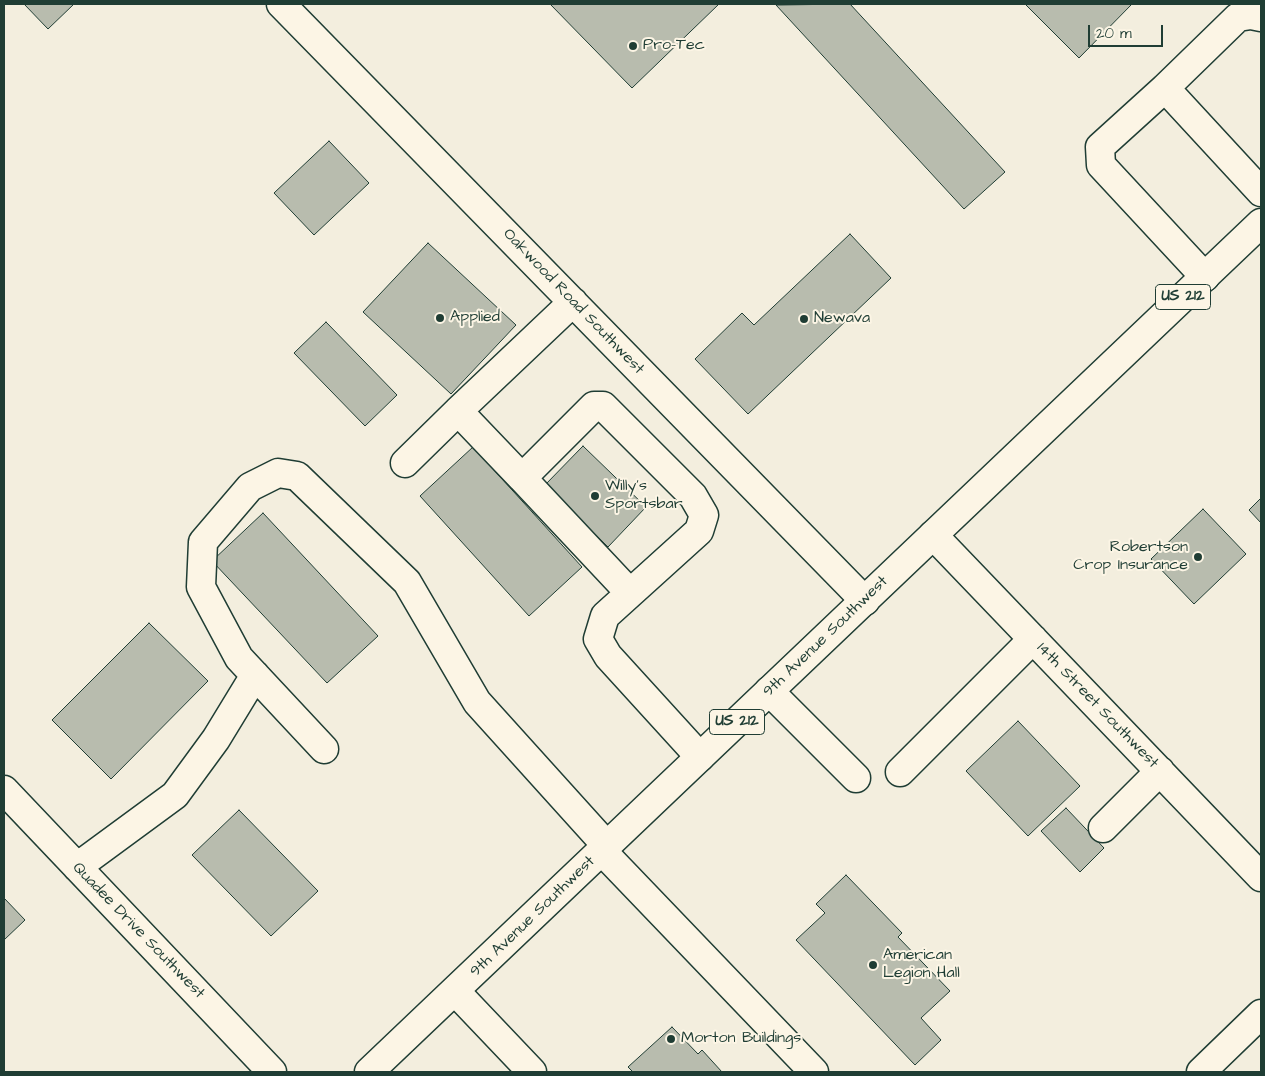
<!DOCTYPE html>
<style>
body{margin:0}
#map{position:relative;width:1265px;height:1076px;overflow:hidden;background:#f3eede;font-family:"Architects Daughter",sans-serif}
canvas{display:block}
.frame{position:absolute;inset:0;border:5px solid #1f3d34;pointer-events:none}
.scale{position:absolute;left:1088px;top:25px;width:75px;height:22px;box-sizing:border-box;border:2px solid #1f3d34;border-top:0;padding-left:6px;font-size:15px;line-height:18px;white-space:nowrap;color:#1f3d34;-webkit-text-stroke:4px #fcf5e5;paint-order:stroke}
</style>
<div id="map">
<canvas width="1265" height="1076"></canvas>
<div class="frame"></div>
<div class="scale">20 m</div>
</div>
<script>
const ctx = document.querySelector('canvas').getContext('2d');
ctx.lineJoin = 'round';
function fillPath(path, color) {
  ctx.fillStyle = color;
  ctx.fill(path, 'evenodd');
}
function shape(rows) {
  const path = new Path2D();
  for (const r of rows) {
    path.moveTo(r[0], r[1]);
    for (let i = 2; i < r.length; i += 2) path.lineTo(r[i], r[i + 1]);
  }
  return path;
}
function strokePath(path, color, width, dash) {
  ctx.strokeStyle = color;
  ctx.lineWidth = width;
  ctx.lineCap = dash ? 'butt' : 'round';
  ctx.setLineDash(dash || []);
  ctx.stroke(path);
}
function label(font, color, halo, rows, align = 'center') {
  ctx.font = font + ' "Architects Daughter",sans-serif';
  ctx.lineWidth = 4;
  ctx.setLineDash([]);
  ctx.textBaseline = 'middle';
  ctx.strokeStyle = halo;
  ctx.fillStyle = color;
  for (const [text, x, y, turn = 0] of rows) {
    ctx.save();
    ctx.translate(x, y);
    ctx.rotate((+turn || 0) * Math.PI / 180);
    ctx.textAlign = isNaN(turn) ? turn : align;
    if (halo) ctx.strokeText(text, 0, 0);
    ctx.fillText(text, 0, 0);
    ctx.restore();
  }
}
const building = shape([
 [24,4,74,4,48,29,24,4],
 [550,4,719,4,632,88,550,4],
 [850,4,1005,172,964,209,776,5,850,4],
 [1025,4,1132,4,1079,58,1025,4],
 [329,141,369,183,314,235,274,193,329,141],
 [850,234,891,278,748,414,695,359,742,313,754,325,850,234],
 [428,243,516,325,451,394,363,312,428,243],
 [326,322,397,395,365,426,294,353,326,322],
 [583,446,646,507,608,547,545,485,583,446],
 [473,447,582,567,529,616,420,496,473,447],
 [1261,498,1261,523,1249,510,1261,498],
 [1203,509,1246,554,1194,604,1151,559,1203,509],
 [263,513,378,636,327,683,212,561,263,513],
 [149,623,208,681,111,779,52,720,149,623],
 [1018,721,1080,786,1028,836,966,771,1018,721],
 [1066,808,1104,848,1080,872,1041,831,1066,808],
 [239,810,318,891,271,936,192,855,239,810],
 [846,875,902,933,898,937,950,991,921,1018,941,1040,915,1065,796,940,825,913,816,904,846,875],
 [4,898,25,920,4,940,4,898],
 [672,1027,698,1054,702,1050,722,1072,633,1072,628,1067,672,1027]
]);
fillPath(building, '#b8bcae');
strokePath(building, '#1f3d34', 1);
const minor = shape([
 [281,4,865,601],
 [1261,17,1251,15,1238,17,1165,88,1261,192],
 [1165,88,1100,147,1101,165,1205,277],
 [573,302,458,411,522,478,594,406,603,406,693,496,704,515,699,531,605,616,598,639,608,656,700,757],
 [405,463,458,411],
 [522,478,630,593],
 [933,535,1261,877],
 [769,691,856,778],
 [324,749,239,658,201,587,203,542,250,487,278,473,297,476,407,582,477,702,607,846],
 [900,772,1033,639],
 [4,790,272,1072],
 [1103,828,1160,771],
 [602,851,814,1072],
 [77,867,175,795,216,739,255,675],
 [455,991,532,1072],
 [1201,1072,1261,1014]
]);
const major = shape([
 [369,1072,1261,223]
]);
strokePath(minor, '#1f3d34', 31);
strokePath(major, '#1f3d34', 31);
strokePath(minor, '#fcf5e5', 28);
strokePath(major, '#fcf5e5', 28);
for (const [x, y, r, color] of [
 [633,46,5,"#1f3d34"],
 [440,318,5,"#1f3d34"],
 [804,319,5,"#1f3d34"],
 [595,496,5,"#1f3d34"],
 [1198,557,5,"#1f3d34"],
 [873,965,5,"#1f3d34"],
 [671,1039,5,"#1f3d34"]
]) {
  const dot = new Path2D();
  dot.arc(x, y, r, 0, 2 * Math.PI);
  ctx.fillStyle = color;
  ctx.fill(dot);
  strokePath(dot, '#fcf5e5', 2);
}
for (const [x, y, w] of [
 [1183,297,55],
 [737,722,55]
]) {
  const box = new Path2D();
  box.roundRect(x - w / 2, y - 12.5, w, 25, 4);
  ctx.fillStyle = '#fcf5e5';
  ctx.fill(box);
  strokePath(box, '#1f3d34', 1);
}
label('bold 15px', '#1f3d34', null, [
 ["US 212",1183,297],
 ["US 212",737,722]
]);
label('16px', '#1f3d34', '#fcf5e5', [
 ["Pro-Tec",643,46],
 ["Applied",450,318],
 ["Newava",814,319],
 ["Willy's",605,487],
 ["Sportsbar",605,505],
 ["Robertson",1188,548,"right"],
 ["Crop Insurance",1188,566,"right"],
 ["American",883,956],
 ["Legion Hall",883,974],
 ["Morton Buildings",681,1039]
], 'left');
label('16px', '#1f3d34', '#fcf5e5', [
 ["Oakwood Road Southwest",573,302,46],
 ["9th Avenue Southwest",826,637,-44],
 ["14th Street Southwest",1097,706,46],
 ["9th Avenue Southwest",533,917,-44],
 ["Quadee Drive Southwest",138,931,46]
]);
</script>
